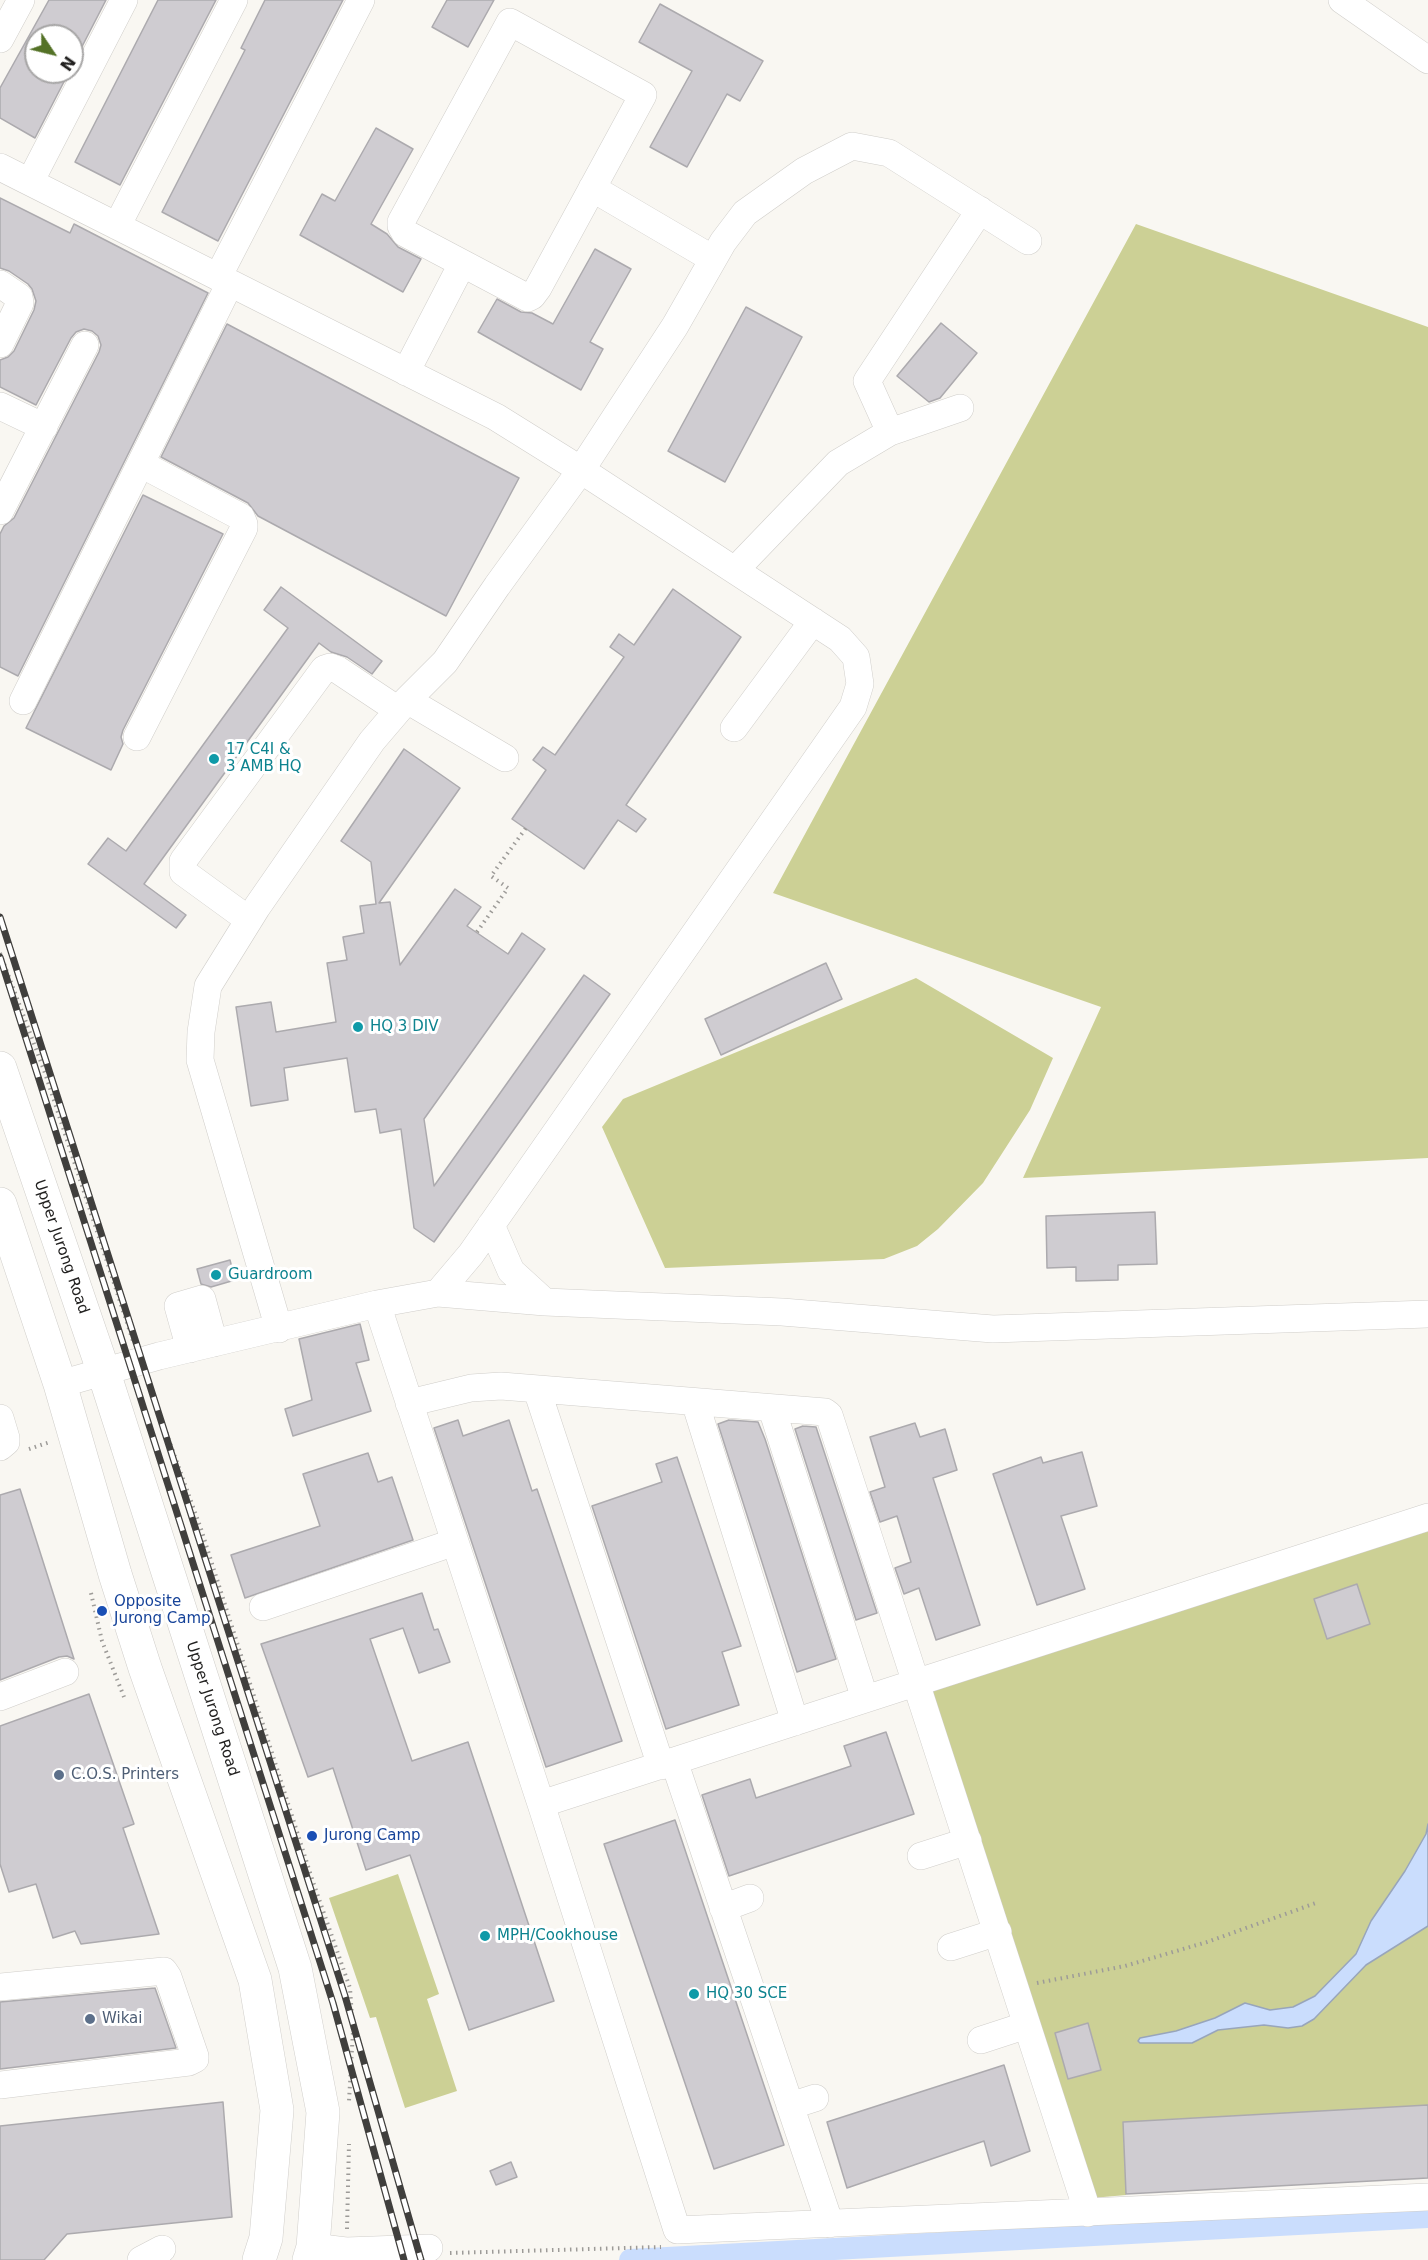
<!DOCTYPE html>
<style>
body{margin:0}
#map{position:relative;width:1428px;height:2260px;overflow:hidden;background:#f9f7f2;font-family:"DejaVu Sans",sans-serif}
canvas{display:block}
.north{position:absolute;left:24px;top:24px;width:60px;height:60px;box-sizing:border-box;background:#fff;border:2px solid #a7a6a6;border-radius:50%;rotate:125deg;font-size:16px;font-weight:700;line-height:24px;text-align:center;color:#222120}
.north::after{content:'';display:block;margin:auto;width:21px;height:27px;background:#547227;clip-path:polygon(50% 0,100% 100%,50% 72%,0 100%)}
</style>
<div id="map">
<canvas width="1428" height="2260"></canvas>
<div class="north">N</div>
</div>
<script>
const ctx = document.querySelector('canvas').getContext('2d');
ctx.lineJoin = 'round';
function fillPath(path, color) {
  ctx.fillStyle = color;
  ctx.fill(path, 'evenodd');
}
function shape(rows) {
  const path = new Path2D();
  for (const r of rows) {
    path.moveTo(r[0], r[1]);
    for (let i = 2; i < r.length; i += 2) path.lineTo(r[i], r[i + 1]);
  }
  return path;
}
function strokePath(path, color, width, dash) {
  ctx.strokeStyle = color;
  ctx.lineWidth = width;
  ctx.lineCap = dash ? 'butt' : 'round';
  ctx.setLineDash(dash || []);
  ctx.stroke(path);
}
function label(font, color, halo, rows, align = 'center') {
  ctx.font = font + ' "DejaVu Sans",sans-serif';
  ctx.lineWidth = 6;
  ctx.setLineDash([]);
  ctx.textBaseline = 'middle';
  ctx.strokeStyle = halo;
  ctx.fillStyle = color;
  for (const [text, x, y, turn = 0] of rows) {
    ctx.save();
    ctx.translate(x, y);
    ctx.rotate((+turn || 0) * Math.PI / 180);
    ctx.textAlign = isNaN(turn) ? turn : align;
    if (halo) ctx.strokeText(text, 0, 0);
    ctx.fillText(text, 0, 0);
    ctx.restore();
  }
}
fillPath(shape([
 [1136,224,1428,327,1428,1158,1023,1178,1101,1007,773,893],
 [916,978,1053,1058,1030,1110,983,1183,938,1229,917,1246,884,1259,665,1268,602,1127,623,1099],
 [1428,1531,1428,2105,1123,2122,1126,2195,1092,2198,929,1691],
 [398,1874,439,1994,427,1999,457,2091,405,2108,376,2017,370,2018,329,1898]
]), '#ccd095');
const water = shape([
 [1428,1824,1428,1926,1366,1965,1314,2019,1302,2026,1288,2028,1264,2025,1218,2030,1192,2043,1140,2043,1138,2041,1140,2038,1176,2031,1215,2018,1245,2003,1270,2010,1293,2007,1315,1996,1356,1954,1371,1921,1405,1871,1426,1834,1428,1824]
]);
fillPath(water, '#caddfd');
strokePath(water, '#98a5bb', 1.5);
strokePath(shape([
 [630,2260,1428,2217]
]), '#caddfd', 22);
const building = shape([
 [49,0,106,0,72,66,72,36,36,36,36,72,69,72,35,138,0,118,0,88,49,0],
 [158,0,216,0,120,185,75,162,158,0],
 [265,0,343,0,218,241,162,212,245,50,241,48,265,0],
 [447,0,494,0,468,47,432,27,447,0],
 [660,4,763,61,740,101,727,94,687,167,650,147,692,71,639,42,660,4],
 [376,128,413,149,371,224,387,234,398,247,421,259,403,292,300,235,322,194,335,201,376,128],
 [0,198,70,233,74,224,208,293,18,676,0,667,0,534,4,526,14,518,99,352,101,345,98,336,92,331,84,329,76,332,71,338,36,405,0,387,0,360,8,357,14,351,34,310,36,301,32,289,28,284,9,271,0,268,0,198],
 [595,249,631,269,590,342,603,349,581,390,478,332,497,299,521,312,532,313,553,324,595,249],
 [746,307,802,337,725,482,668,451,746,307],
 [941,323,977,353,940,398,929,402,897,376,941,323],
 [227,324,519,478,446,616,258,516,248,503,161,457,227,324],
 [143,495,223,534,123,730,121,737,123,744,111,770,26,728,143,495],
 [281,587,382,661,372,674,347,657,331,652,319,643,144,884,186,915,176,928,88,864,108,838,126,851,288,628,264,610,281,587],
 [673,589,741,637,626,805,646,819,636,832,618,820,584,869,512,819,546,770,533,760,543,747,555,755,624,657,610,647,619,634,634,645,673,589],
 [404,749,460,788,379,903,390,902,400,965,455,889,481,907,467,926,508,954,522,933,545,949,424,1119,434,1186,584,975,610,994,434,1242,414,1228,401,1129,380,1133,376,1109,355,1112,347,1058,284,1068,288,1100,251,1106,236,1007,271,1002,276,1032,336,1022,327,963,347,960,343,937,364,933,360,906,376,904,371,862,341,841,404,749],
 [826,963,842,999,721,1055,705,1019,826,963],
 [1155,1212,1157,1264,1118,1265,1118,1280,1076,1281,1076,1267,1047,1268,1046,1216,1155,1212],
 [230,1260,235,1280,211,1287,201,1284,197,1269,230,1260],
 [360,1324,369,1360,356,1363,371,1411,293,1436,285,1409,312,1400,299,1339,360,1324],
 [458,1420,463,1436,509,1420,532,1491,537,1489,622,1741,546,1767,434,1428,458,1420],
 [729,1420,758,1422,765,1439,836,1659,797,1672,718,1424,729,1420],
 [915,1423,920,1437,945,1429,957,1470,933,1478,980,1625,936,1640,919,1588,904,1594,895,1568,911,1562,897,1516,880,1522,870,1492,885,1487,870,1437,915,1423],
 [803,1426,816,1427,877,1613,856,1620,795,1429,803,1426],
 [1082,1452,1097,1506,1061,1516,1085,1589,1037,1605,993,1474,1041,1457,1043,1463,1082,1452],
 [368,1453,378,1482,392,1477,413,1540,245,1598,231,1555,320,1526,303,1474,368,1453],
 [677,1457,741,1646,722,1652,739,1705,666,1729,592,1506,662,1482,656,1464,677,1457],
 [20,1489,74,1659,67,1656,59,1657,0,1680,0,1495,20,1489],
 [1357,1584,1370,1624,1327,1639,1314,1599,1357,1584],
 [422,1593,434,1630,438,1629,450,1662,419,1673,403,1628,370,1639,412,1761,468,1742,554,2001,469,2030,410,1855,366,1870,333,1768,308,1777,261,1644,422,1593],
 [89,1694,134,1824,123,1828,159,1934,81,1944,75,1931,53,1938,36,1884,9,1892,0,1864,0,1726,89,1694],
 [886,1732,914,1814,729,1876,702,1795,750,1779,756,1798,851,1766,844,1746,886,1732],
 [675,1820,784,2145,714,2169,604,1844,675,1820],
 [155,1988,176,2048,0,2069,0,2002,155,1988],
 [1088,2023,1101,2070,1068,2079,1055,2033,1088,2023],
 [1004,2065,1030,2151,991,2166,984,2141,847,2188,827,2122,1004,2065],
 [223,2102,232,2217,67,2234,44,2260,0,2260,0,2126,223,2102],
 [1428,2105,1428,2178,1126,2194,1123,2122,1428,2105],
 [511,2162,517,2177,496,2185,490,2171,511,2162]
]);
fillPath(building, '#cfccd1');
strokePath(building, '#acaaae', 1.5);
const minor = shape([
 [1342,0,1428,60],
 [510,22,643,95,538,288,532,296,528,298,405,233,401,226,401,222,510,22],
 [0,39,21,0],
 [0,167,496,417,581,470,840,639,856,657,860,684,853,707,471,1254,438,1293],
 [30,182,124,0],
 [592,188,713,259],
 [117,226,234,0],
 [218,277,361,0],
 [0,284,19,297,20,303,0,344],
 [406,372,462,264],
 [0,406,44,427],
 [890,432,867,381,980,210],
 [0,511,85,345],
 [735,570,838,463,890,432,960,408],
 [407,700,505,758],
 [23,701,230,283],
 [734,728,813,621],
 [137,737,244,528,244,524,241,517,141,464],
 [249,920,183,872,183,861,324,669,330,667,338,670,398,710],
 [491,1225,511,1271,545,1302],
 [377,1304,541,1804,677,2230,1428,2197],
 [279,1329,200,1060,201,1032,208,986,257,907,372,741,407,700,445,662,497,586,581,470,675,326,723,242,745,213,804,171,852,146,889,153,1028,241],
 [190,1349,178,1306,202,1299,214,1343],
 [60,1384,159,1356,377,1304,438,1293,545,1302,782,1312,993,1329,1428,1314],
 [537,1390,661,1766],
 [695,1402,795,1722],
 [409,1403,471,1388,501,1386,825,1412,829,1415,1088,2213],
 [772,1409,865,1699],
 [0,1418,6,1438,6,1442,0,1447],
 [263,1607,455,1542],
 [0,1697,65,1672],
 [674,1761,830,2224],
 [541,1804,1428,1517],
 [921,1856,968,1841],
 [723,1908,750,1898],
 [951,1947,998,1932],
 [0,1987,164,1971,168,1977,195,2056,195,2059,189,2062,0,2085],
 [981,2040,1027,2025],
 [790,2106,815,2098],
 [313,2247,346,2251,429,2248],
 [141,2260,162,2249]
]);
const major = shape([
 [0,1068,104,1373,295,1968,323,2112,313,2247,309,2260],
 [0,1204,60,1384,115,1574,145,1668,255,1980,277,2110,266,2238,259,2260]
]);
strokePath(minor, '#d0ceca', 28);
strokePath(major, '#d0ceca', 34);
strokePath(shape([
 [477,932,508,888,491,876,526,828],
 [0,953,45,1073,133,1341],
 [148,1382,201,1529,312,1879,350,1988,353,2031,349,2101],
 [29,1449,50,1442],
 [91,1593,102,1641,124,1697],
 [1037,1983,1125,1966,1207,1942,1316,1903],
 [347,2229,349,2144],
 [450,2253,661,2247]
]), '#9d9b98', 4, [1.5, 4.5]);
strokePath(minor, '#fff', 27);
strokePath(major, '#fff', 33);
const rail = shape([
 [0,917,345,1996,421,2260],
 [0,957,333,2003,404,2260]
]);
strokePath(rail, '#403f3d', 7);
strokePath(rail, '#fff', 4.5, [14]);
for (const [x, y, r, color] of [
 [214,759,6,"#0f9aa8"],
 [358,1027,6,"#0f9aa8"],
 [216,1275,6,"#0f9aa8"],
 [102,1611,6,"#1a4fb4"],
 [59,1775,6,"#5c6f8a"],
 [312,1836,6,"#1a4fb4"],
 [485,1936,6,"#0f9aa8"],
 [694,1994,6,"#0f9aa8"],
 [90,2019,6,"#5c6f8a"]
]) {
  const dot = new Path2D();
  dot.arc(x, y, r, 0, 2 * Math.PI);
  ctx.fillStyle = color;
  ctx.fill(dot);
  strokePath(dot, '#fff', 2);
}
label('15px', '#0d838f', '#fff', [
 ["17 C4I &",226,750],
 ["3 AMB HQ",226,767],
 ["HQ 3 DIV",370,1027],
 ["Guardroom",228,1275],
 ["MPH/Cookhouse",497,1936],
 ["HQ 30 SCE",706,1994]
], 'left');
label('15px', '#222120', '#fff', [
 ["Upper Jurong Road",61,1247,71],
 ["Upper Jurong Road",212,1709,72]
]);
label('15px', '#164399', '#fff', [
 ["Opposite",114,1602],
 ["Jurong Camp",114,1619],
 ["Jurong Camp",324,1836]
], 'left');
label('15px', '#4e5e75', '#fff', [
 ["C.O.S. Printers",71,1775],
 ["Wikai",102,2019]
], 'left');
</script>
